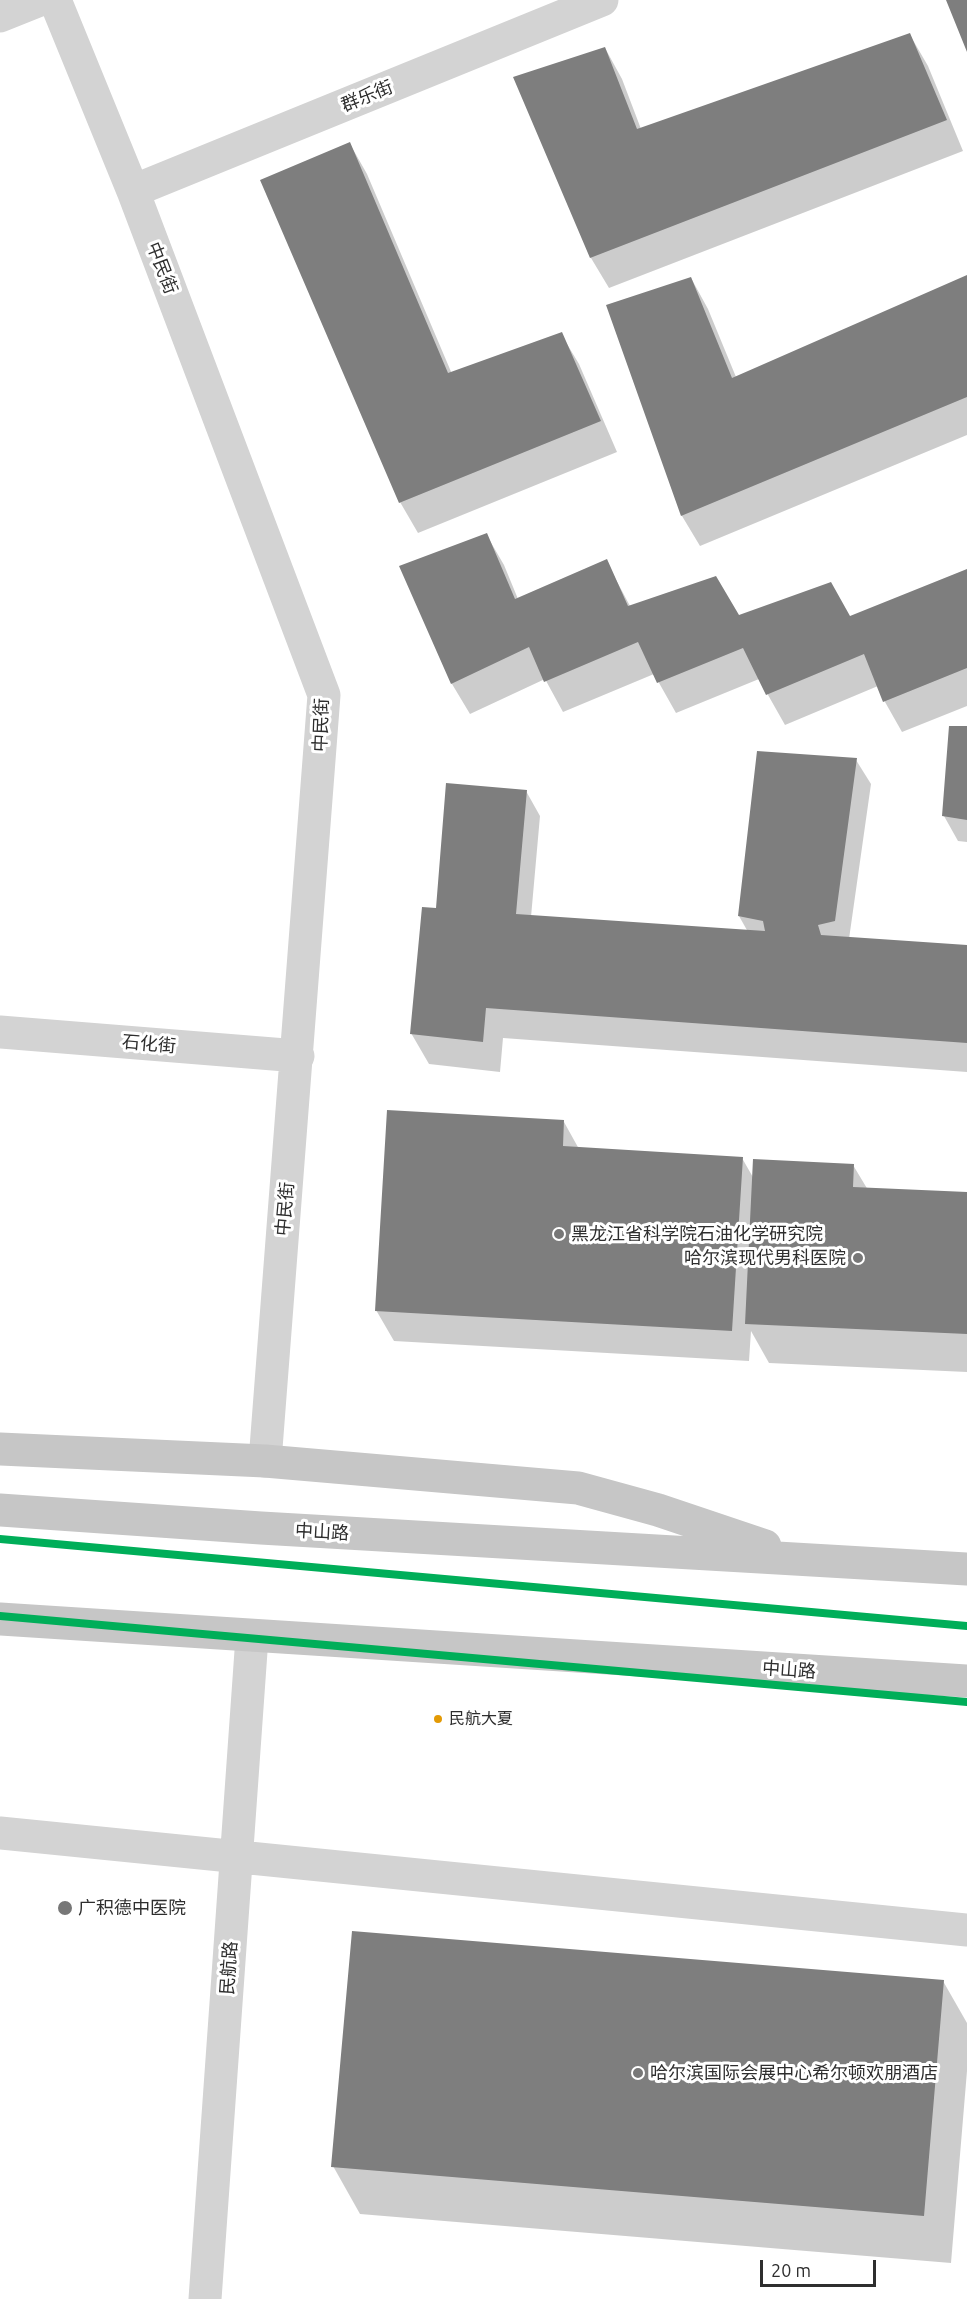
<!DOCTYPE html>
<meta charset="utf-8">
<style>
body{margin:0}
#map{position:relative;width:967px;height:2299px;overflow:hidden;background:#fff;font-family:Ubuntu,sans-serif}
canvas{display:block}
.scale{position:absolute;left:760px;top:2260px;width:116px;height:27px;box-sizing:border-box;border:3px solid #2e2e2e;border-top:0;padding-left:8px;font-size:18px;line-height:21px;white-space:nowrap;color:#2e2e2e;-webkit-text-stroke:4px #fff;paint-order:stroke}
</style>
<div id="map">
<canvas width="967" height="2299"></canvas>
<div class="scale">20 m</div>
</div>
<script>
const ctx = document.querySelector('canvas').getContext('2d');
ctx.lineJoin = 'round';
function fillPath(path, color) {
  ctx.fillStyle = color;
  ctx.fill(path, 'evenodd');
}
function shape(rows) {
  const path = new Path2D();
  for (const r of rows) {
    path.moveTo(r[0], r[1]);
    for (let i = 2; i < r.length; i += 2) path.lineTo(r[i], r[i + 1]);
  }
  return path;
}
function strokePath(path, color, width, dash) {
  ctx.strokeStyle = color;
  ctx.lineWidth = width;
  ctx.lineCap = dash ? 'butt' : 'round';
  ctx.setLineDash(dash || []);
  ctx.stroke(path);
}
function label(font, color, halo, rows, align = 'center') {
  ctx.font = font + ' Ubuntu,"Noto Sans SC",sans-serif';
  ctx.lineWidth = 6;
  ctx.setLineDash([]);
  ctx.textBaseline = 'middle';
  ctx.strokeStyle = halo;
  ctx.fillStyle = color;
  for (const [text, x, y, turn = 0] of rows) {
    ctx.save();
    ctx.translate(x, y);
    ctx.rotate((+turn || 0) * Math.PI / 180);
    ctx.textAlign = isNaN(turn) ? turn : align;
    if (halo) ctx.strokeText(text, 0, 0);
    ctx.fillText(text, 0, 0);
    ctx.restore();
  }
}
fillPath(shape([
 [910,35,928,66,963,151,609,288,591,258,515,78,605,48,622,79,641,129],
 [350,144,367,174,452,374,561,334,579,364,617,452,418,533,400,502],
 [967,277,967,435,700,546,682,516,691,278,708,309,736,377],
 [486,534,504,565,518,599,606,561,630,606,739,617,850,618,967,571,967,706,902,732,885,702,878,686,785,725,759,679,676,713,654,674,563,712,545,679,470,714,452,684,401,567],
 [967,727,967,842,958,841,944,816],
 [856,760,871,784,849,939,967,947,967,1072,503,1038,500,1072,429,1064,411,1033,440,910,526,791,540,816,531,917,748,932,739,916],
 [564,1122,579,1149,742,1158,754,1179,853,1165,868,1190,967,1194,967,1372,769,1363,751,1331,749,1361,394,1341,376,1310],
 [943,1981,967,2023,967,2071,951,2263,360,2214,333,2166]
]), '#0003');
fillPath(shape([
 [946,0,967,0,967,52],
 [910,33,947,120,590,258,513,77,605,47,637,129],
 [350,142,448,373,562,332,601,421,399,503,260,180],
 [967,275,967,397,681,516,606,305,691,277,732,378],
 [487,533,515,599,607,559,628,606,716,576,739,615,831,582,850,616,967,569,967,668,883,702,864,654,766,695,743,648,657,683,638,642,544,682,529,647,451,684,399,566],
 [949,726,967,726,967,820,942,816],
 [757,751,857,758,835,921,818,925,821,935,967,945,967,1043,486,1008,483,1042,410,1034,422,907,436,908,446,783,527,790,516,914,765,931,763,921,738,916],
 [387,1110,564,1120,563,1146,743,1157,732,1331,375,1311],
 [753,1159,854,1164,853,1187,967,1192,967,1334,745,1324],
 [352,1931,944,1980,924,2216,331,2167]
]), '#7e7e7e');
strokePath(shape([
 [55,0,133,191,324,695,265,1461],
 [0,16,40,0],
 [133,191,602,0],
 [0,1032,298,1056],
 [0,1833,967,1930],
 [205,2299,252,1637]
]), '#d3d3d3', 33);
strokePath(shape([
 [0,1449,265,1461,578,1488,658,1510,765,1546],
 [0,1510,261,1528,967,1569],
 [0,1619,967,1681]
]), '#c6c6c6', 33);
strokePath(shape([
 [0,1539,967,1626],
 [0,1616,967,1702]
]), '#00ae59', 8);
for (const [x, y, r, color] of [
 [559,1234,6,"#777"],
 [858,1258,6,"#777"],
 [438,1719,5,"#e39a05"],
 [65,1908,8,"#777"],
 [638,2073,6,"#777"]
]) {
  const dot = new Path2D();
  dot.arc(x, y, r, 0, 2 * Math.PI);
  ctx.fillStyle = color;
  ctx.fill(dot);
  strokePath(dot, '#fff', 2);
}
label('16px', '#2e2e2e', '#fff', [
 ["民航大夏",449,1719]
], 'left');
label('18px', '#2e2e2e', '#fff', [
 ["群乐街",367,96,-22],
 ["中民街",162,268,69],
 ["中民街",321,725,-88],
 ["石化街",149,1044,5],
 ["中民街",285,1209,-85],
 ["中山路",322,1532,3],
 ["中山路",789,1670,4],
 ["民航路",229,1968,-86]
]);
label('18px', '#2e2e2e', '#fff', [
 ["黑龙江省科学院石油化学研究院",571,1234],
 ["哈尔滨现代男科医院",846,1258,"right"],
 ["广积德中医院",78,1908],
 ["哈尔滨国际会展中心希尔顿欢朋酒店",650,2073]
], 'left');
</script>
